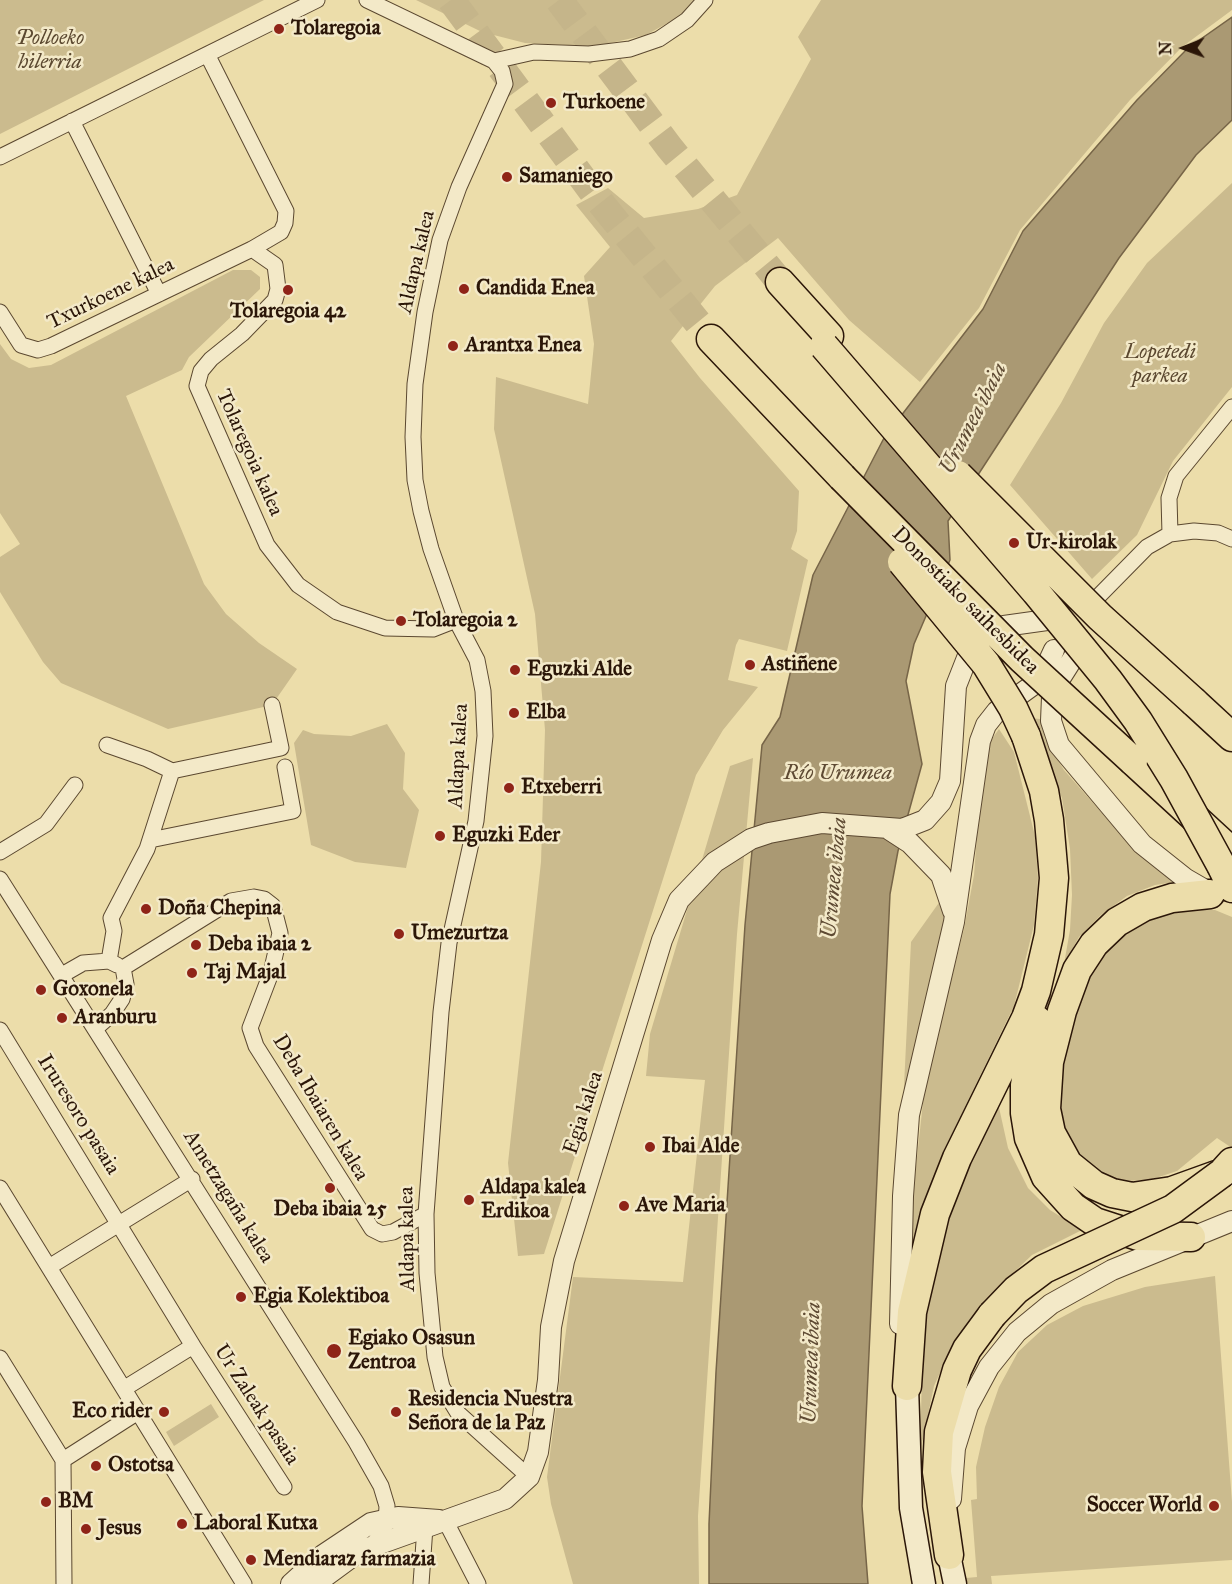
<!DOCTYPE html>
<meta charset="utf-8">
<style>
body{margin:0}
#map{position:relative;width:1232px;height:1584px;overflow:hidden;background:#ecddaa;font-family:"IM FELL Great Primer",serif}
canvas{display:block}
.north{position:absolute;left:1154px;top:18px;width:60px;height:60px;-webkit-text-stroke:4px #f3e9c8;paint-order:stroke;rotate:269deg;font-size:16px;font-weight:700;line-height:24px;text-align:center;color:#2b1608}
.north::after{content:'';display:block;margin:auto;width:21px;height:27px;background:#2b1608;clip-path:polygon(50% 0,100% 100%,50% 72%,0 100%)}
</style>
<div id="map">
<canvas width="1232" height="1584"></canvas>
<div class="north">N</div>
</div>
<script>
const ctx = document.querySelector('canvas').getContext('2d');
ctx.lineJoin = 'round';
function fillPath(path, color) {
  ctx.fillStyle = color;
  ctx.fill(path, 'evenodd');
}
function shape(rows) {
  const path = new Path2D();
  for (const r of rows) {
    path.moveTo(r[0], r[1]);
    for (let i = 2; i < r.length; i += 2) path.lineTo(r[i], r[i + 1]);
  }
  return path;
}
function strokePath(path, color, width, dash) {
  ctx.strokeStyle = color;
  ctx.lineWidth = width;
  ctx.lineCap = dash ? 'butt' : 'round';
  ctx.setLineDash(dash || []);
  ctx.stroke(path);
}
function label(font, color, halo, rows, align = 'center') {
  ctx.font = font + ' "IM FELL Great Primer",serif';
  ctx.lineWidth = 5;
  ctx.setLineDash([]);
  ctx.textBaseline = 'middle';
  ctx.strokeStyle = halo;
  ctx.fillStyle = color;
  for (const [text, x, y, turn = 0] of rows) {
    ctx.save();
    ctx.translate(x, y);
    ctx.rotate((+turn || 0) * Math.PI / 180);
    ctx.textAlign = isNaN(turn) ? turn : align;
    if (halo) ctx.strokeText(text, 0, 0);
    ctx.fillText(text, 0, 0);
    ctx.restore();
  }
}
fillPath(shape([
 [0,0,264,0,0,134],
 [416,0,695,0,682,15,646,35,606,44,569,45,525,43,482,32],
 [821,0,1232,0,1232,10,1182,47,1130,100,1020,230,979,308,920,382,849,320,778,238,715,286,671,341,700,378,799,491,797,531,791,549,808,560,787,651,739,639,736,645,728,680,758,687,723,730,696,775,544,1254,518,1256,508,1163,541,862,545,730,535,614,494,429,496,377,588,404,594,344,584,276,610,247,576,205,608,188,644,218,698,209,737,195,811,59,798,37],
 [1232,183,1232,387,1173,461,1137,535,1092,579,1010,485,1061,403,1104,323,1147,263],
 [233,270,251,270,260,277,260,289,189,357,182,370,126,396,204,584,226,614,259,643,297,669,272,705,168,729,61,683,43,662,0,592,0,557,20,544,0,513,0,344,11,359,29,368,51,365],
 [1030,718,1040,719,1045,739,1064,770,1138,854,1181,881,1155,885,1127,896,1101,915,1079,937,1064,964,1070,930,1072,895,1070,849,1062,798],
 [387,724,405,753,403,789,419,810,406,868,355,862,311,845,294,743,303,730,314,734,351,736],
 [999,729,1014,752,1035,836,1038,878,1034,925,1014,1006,943,1152,905,1267,925,1084,964,929,974,875,979,809,989,743],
 [753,758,737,934,698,1516,699,1584,573,1584,551,1504,547,1477,573,1277,683,1282,705,1080,646,1076,650,1034,730,766],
 [943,897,946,925,902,1127,911,942],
 [1180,909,1215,910,1232,917,1232,1148,1217,1138,1177,1171,1150,1180,1124,1181,1102,1177,1062,1143,1054,1082,1074,990,1110,942,1147,919],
 [998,1103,1008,1148,1028,1188,1050,1210,1082,1230,1032,1255,985,1300,953,1344,934,1386,920,1453,923,1333,927,1291,956,1192],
 [1215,1276,1232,1502,1232,1560,991,1576,992,1584,968,1584,966,1578,977,1577,971,1500,977,1499,976,1467,985,1427,999,1387,1018,1352,1047,1325,1083,1306,1145,1287],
 [211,1404,219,1417,174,1446,166,1432]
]), '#cbbb8e');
const water = shape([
 [1232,17,1232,120,1196,155,1119,258,948,521,950,560,914,644,906,681,922,764,898,851,890,894,862,1506,868,1584,709,1584,709,1524,716,1372,745,925,762,745,780,717,813,575,884,438,983,309,1023,231,1137,100,1188,48,1232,17]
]);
fillPath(water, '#aa9973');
strokePath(water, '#776548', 1.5);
strokePath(shape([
 [451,0,600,202,711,339],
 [559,0,669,147,780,282]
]), '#c5b58a', 28, [28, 14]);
const minor = shape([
 [367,0,494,61,502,71,505,84,459,187,440,240,425,312,415,384,413,437,415,480,421,511,431,549,456,620,477,660,483,691,485,736,476,821,449,943,441,1012,426,1214,427,1273,435,1357,442,1387,458,1413,529,1477],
 [494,61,534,52,589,54,630,49,659,39,687,20,705,0],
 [72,121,159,294],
 [0,157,317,0],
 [252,249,275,265,278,289,275,300,242,334,211,359,201,371,197,386,267,545,298,585,337,612,385,628,433,629,456,620],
 [0,312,21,345,38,350,51,346,252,249,281,232,285,223,286,211,208,56],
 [1170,534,1169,498,1176,476,1232,407],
 [1086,609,1147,547,1170,534,1194,531,1218,533,1232,539],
 [107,745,147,759,172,771,147,849,111,918,114,931,109,961],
 [172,771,281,748,272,705],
 [150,840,293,811,285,767],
 [0,852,46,824,75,785],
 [0,879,356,1442,381,1486,387,1506,386,1524,373,1545],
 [123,968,231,901,254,897,264,899,273,906,280,933,271,973,250,1028,256,1046,372,1229,382,1234,393,1232,426,1214],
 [62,975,83,963,109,961,117,965],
 [96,1028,112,1014,122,999,126,984,123,968],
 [0,1030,193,1346,125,1388],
 [0,1188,244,1584],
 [49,1267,192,1179],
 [193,1346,284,1487],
 [0,1358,63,1460,64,1584],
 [63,1460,138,1412],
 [445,1520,478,1584],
 [421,1584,425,1527]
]);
const tertiary = shape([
 [1075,655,1056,685,1052,697,1051,721,1059,745,1142,844,1186,879,1212,894],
 [890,830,910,843,941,875,953,911],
 [900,1324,903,1196,909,1115,954,922,980,741,986,725,997,711,1040,680,1054,650],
 [951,1499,955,1448,968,1406,989,1367,1017,1332,1051,1304,1112,1270,1232,1221],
 [291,1584,323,1555,371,1523,398,1517,439,1520],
 [315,1584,360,1551,505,1499,529,1477,538,1452,548,1380,551,1327,564,1261,662,940,679,900,715,862,751,839,769,833,822,823,902,829,925,820,941,802,950,781,956,686,969,653,984,637,1004,626,1047,620]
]);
const secondary = shape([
 [907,1386,911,1508,924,1584],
 [949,1555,955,1584]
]);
const motorway = shape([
 [780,282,829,336],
 [711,339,842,477],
 [1194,702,1232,737],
 [1133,761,1232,852],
 [1222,867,1232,888],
 [1210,894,1172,898,1143,907,1117,922,1094,944,1077,970,1062,1011,1049,1062,1046,1109,1051,1133,1068,1164,1094,1185,1112,1193,1132,1197,1172,1191,1222,1173,1232,1162],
 [1037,1020,1025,1085,1025,1113,1029,1138,1046,1177,1073,1207,1095,1222,1138,1236,1191,1237],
 [907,1386,912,1312,935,1214,957,1158,1026,1018,1036,991,1049,935,1054,878,1049,820,1044,791,1026,736],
 [949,1555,937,1472,939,1432,957,1370,967,1349,992,1315]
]);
strokePath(minor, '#5b4830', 17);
strokePath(tertiary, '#5b4830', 22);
strokePath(secondary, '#2b1608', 25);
strokePath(motorway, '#2b1608', 31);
strokePath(minor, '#f3e9c8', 15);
strokePath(tertiary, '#f3e9c8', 20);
strokePath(secondary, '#f3e9c8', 22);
strokePath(motorway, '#ecddaa', 28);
const motorwayBridge = shape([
 [824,346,1036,592,1108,680,1138,721,1174,779,1222,867],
 [958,475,1100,617,1194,702],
 [842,477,1022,659,1133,761],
 [902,562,986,664,1013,708,1026,736],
 [992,1315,1016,1290,1044,1269,1173,1209,1222,1173]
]);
strokePath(motorwayBridge, '#2b1608', 31, []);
strokePath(motorwayBridge, '#ecddaa', 28);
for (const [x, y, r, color] of [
 [279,29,6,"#8f2418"],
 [551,103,6,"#8f2418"],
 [507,177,6,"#8f2418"],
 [464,289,6,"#8f2418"],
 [288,290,6,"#8f2418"],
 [453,346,6,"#8f2418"],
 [1014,543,6,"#8f2418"],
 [401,621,6,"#8f2418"],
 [750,665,6,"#8f2418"],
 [515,670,6,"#8f2418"],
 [514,713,6,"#8f2418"],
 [509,788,6,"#8f2418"],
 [440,836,6,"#8f2418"],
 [146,909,6,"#8f2418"],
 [399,934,6,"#8f2418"],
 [196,945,6,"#8f2418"],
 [192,973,6,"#8f2418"],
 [41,990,6,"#8f2418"],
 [62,1018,6,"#8f2418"],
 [650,1147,6,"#8f2418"],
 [330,1188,6,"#8f2418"],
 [469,1200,6,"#8f2418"],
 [624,1206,6,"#8f2418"],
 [241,1297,6,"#8f2418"],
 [334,1351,8,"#8f2418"],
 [164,1412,6,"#8f2418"],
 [396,1412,6,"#8f2418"],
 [96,1466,6,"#8f2418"],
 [46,1502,6,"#8f2418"],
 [1214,1506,6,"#8f2418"],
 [182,1524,6,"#8f2418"],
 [86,1529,6,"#8f2418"],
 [251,1560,6,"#8f2418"]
]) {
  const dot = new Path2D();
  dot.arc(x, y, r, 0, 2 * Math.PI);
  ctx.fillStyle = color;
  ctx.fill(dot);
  strokePath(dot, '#f3e9c8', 2);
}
label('bold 21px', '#2b1608', '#f3e9c8', [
 ["Tolaregoia",291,29],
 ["Turkoene",563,103],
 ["Samaniego",519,177],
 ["Candida Enea",476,289],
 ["Tolaregoia 42",288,312,"center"],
 ["Arantxa Enea",465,346],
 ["Ur-kirolak",1026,543],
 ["Tolaregoia 2",413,621],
 ["Astiñene",762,665],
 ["Eguzki Alde",527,670],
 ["Elba",526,713],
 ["Etxeberri",521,788],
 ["Eguzki Eder",452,836],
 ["Doña Chepina",158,909],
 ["Umezurtza",411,934],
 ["Deba ibaia 2",208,945],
 ["Taj Majal",204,973],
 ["Goxonela",53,990],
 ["Aranburu",74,1018],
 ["Ibai Alde",662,1147],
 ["Aldapa kalea",481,1188],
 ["Erdikoa",481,1212],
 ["Ave Maria",636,1206],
 ["Deba ibaia 25",330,1210,"center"],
 ["Egia Kolektiboa",253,1297],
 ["Egiako Osasun",348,1339],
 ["Zentroa",348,1363],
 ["Residencia Nuestra",408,1400],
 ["Señora de la Paz",408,1424],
 ["Eco rider",152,1412,"right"],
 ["Ostotsa",108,1466],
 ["BM",58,1502],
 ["Soccer World",1202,1506,"right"],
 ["Laboral Kutxa",194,1524],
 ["Jesus",98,1529],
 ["Mendiaraz farmazia",263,1560]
], 'left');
label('italic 21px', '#5b4830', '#f3e9c8', [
 ["Polloeko",50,39],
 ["hilerria",50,63],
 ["Lopetedi",1160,353],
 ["parkea",1160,377]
]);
label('21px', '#2b1608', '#f3e9c8', [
 ["Aldapa kalea",417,262,-77],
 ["Txurkoene kalea",111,294,-26],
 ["Tolaregoia kalea",249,453,66],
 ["Donostiako saihesbidea",965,601,45],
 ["Aldapa kalea",459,756,-87],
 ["Deba Ibaiaren kalea",320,1108,59],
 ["Egia kalea",584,1113,-72],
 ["Iruresoro pasaia",78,1115,58],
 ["Ametzagaña kalea",228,1197,58],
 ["Aldapa kalea",408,1239,-91],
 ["Ur Zaleak pasaia",256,1405,57]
]);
label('italic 22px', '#5e4a33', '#f3e9c8', [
 ["Urumea ibaia",974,419,-63],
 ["Río Urumea",838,774],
 ["Urumea ibaia",835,878,-85],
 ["Urumea ibaia",812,1363,-88]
]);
</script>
